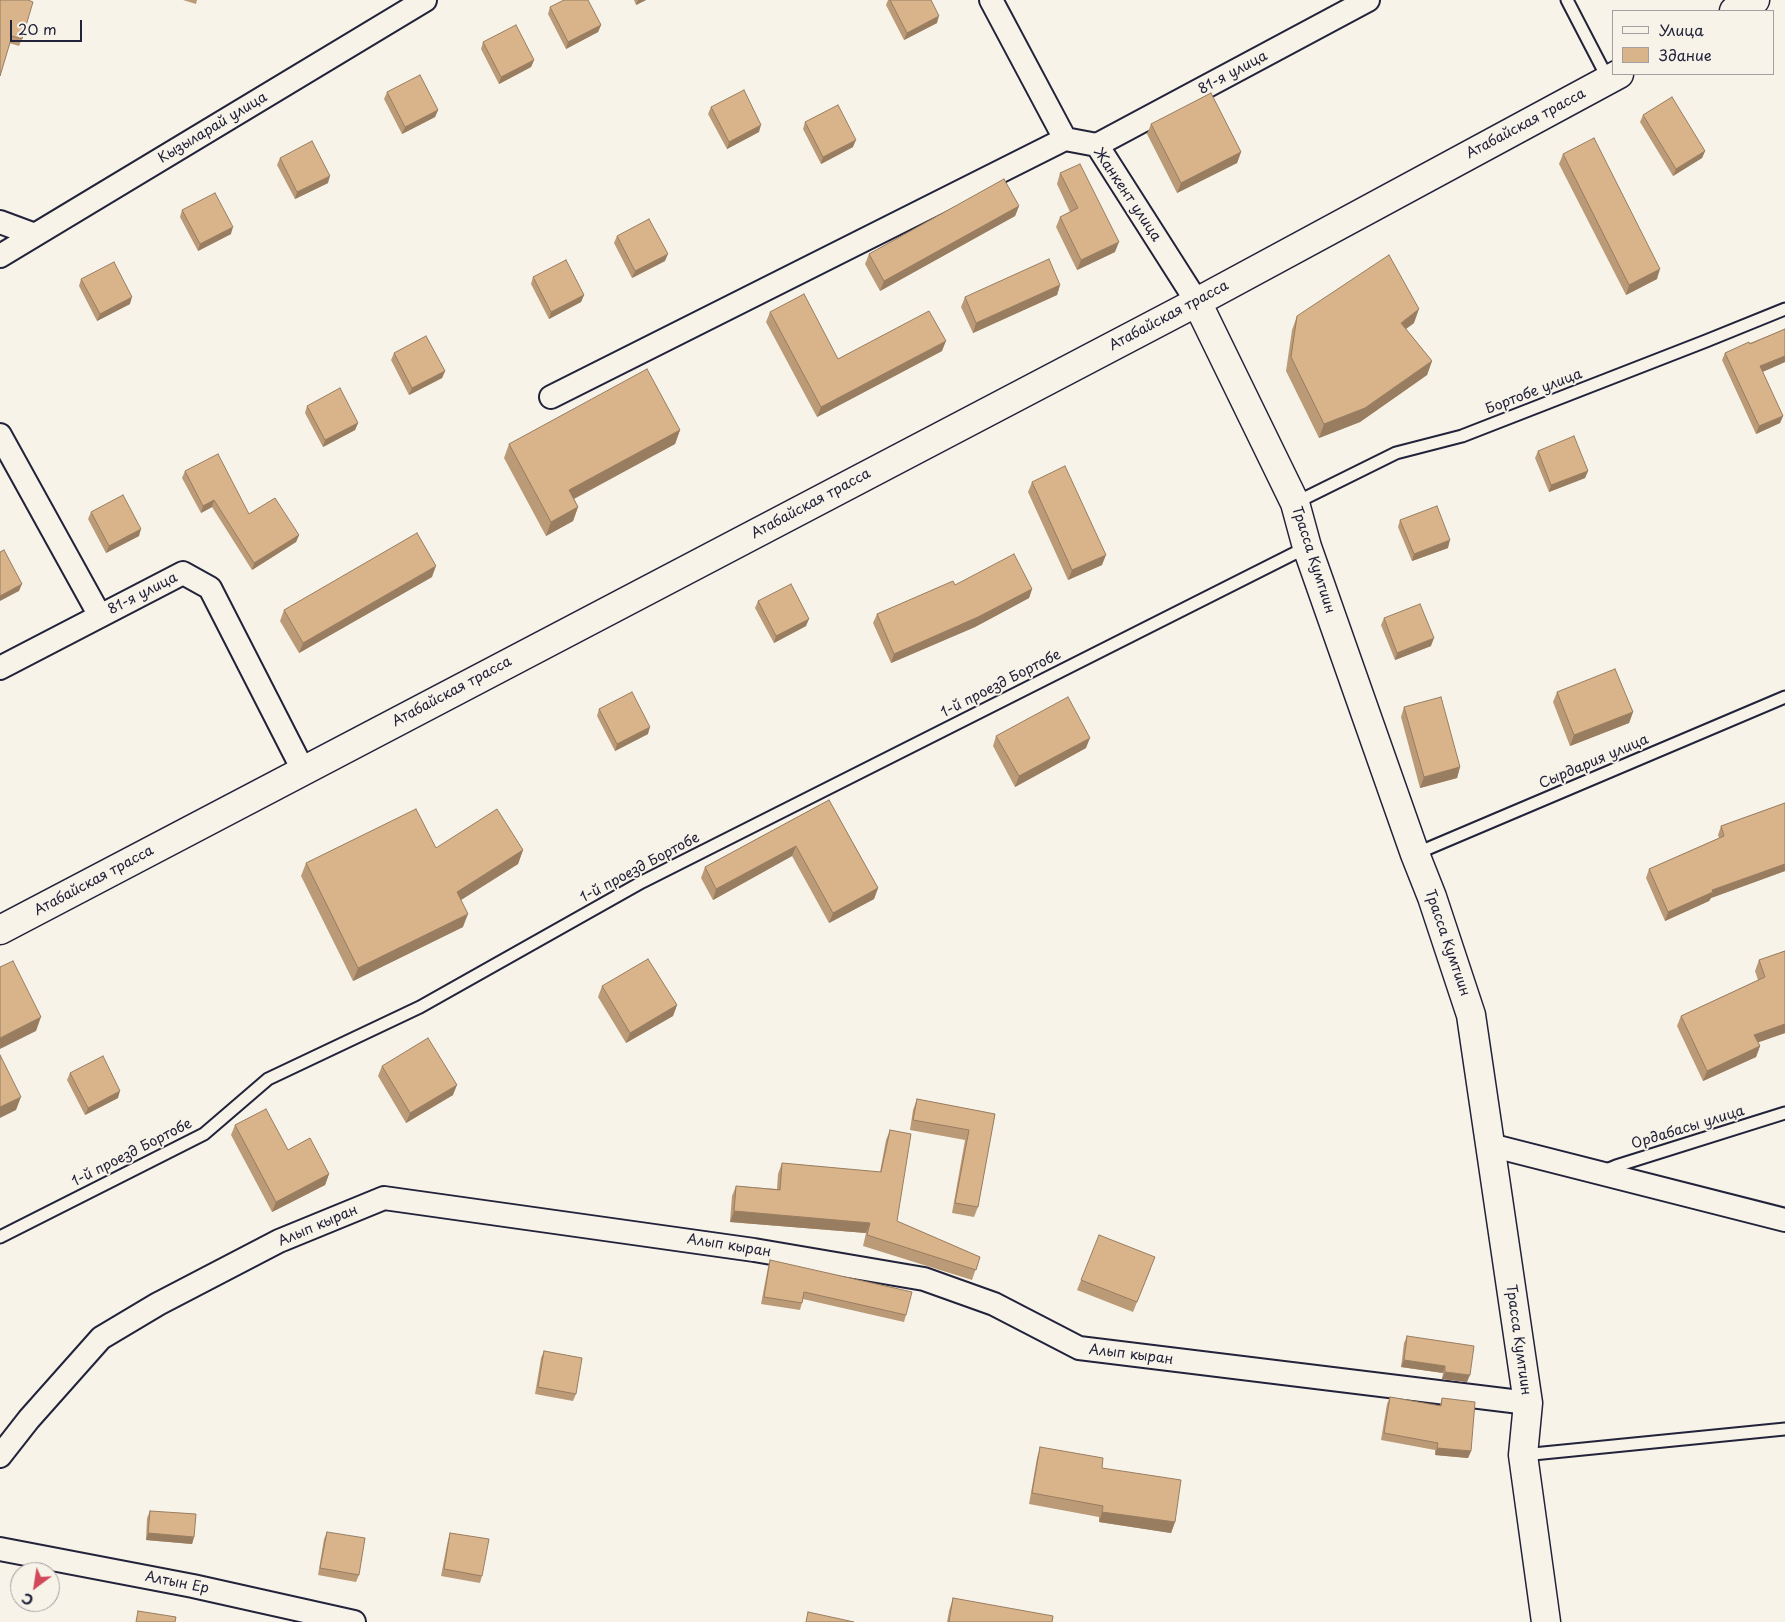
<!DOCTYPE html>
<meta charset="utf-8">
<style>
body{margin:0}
#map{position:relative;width:1785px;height:1622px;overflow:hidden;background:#f7f3e8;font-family:"Playpen Sans",sans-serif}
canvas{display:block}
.legend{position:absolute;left:1612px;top:10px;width:162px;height:65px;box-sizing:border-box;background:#f7f3e8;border:1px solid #a29fa3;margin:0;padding:6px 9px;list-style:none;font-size:15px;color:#22223b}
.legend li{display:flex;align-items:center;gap:10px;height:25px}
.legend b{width:25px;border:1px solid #a29fa3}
.north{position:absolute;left:10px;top:1562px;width:50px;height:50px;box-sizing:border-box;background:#f7f3e8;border:1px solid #a29fa3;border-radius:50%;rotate:211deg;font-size:14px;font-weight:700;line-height:20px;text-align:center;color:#22223b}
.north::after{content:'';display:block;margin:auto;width:18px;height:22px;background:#d1495b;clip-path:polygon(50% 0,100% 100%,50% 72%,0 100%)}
.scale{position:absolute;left:10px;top:20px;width:72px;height:22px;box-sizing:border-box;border:2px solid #22223b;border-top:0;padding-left:6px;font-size:15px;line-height:18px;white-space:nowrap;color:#22223b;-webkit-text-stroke:4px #f7f3e8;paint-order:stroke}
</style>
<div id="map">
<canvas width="1785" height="1622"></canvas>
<ul class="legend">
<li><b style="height:6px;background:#f7f3e8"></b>Улица</li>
<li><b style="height:14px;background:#d9b38a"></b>Здание</li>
</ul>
<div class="north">С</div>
<div class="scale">20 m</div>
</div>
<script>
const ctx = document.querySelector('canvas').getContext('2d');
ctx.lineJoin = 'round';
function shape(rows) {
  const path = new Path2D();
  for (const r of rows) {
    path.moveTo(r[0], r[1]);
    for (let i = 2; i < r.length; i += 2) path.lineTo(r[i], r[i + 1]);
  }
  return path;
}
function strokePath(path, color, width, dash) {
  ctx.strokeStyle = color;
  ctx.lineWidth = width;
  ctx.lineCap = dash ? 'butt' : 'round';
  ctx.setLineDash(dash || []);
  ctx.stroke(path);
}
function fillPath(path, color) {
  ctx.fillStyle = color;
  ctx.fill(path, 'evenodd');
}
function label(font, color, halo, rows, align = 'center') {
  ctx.font = font + ' "Playpen Sans",sans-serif';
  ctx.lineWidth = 4;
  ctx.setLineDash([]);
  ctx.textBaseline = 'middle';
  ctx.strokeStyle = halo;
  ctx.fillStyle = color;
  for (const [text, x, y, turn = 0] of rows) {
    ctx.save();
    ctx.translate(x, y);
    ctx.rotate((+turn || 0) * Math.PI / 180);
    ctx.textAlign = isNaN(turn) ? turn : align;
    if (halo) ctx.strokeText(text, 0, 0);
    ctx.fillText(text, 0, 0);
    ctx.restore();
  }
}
const lane = shape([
 [1567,0,1608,79],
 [1295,503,1396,453,1462,436,1706,341,1785,309],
 [1415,854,1785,697],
 [1604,1171,1616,1166,1785,1113],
 [0,1237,204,1134,268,1079,420,1007,642,882,1307,547],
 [1523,1455,1785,1429]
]);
const street = shape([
 [991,0,1065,139,1097,145,1197,302],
 [1097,145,1368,0],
 [0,222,35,235],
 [0,256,425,0],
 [551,397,1065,139],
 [0,435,100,616],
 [0,668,183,573,210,588,303,770],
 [1490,1145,1785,1220],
 [0,1456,29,1419,101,1338,158,1304,279,1241,384,1198,754,1250,924,1279,994,1304,1079,1348,1528,1403],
 [0,1549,193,1586,354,1622]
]);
const secondary = shape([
 [1734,11,1755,0],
 [1197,302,1295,503,1307,547,1415,854,1432,897,1471,1015,1528,1403,1523,1455,1546,1622],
 [0,930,1197,302,1619,74]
]);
strokePath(lane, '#22223b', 15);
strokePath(street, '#22223b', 26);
strokePath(secondary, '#22223b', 31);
strokePath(lane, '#f7f3e8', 11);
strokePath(street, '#f7f3e8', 22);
strokePath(secondary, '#f7f3e8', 28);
fillPath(shape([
 [0,0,22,39,19,46,9,43],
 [183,0,197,0,196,4],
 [634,0,646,0,636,5],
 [888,0,931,0,937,23,904,40,886,5],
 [550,7,601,25,598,32,566,49,548,14],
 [483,42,534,60,531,67,499,84,481,49],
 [387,92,438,110,435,117,402,134,384,99],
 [711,107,759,132,727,149,708,114],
 [1643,115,1705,151,1702,158,1673,176,1640,122],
 [805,122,853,147,821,164,803,129],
 [1151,124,1241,152,1237,163,1177,193,1147,134],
 [1563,154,1657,279,1626,295,1559,164],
 [280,158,328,183,295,199,277,165],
 [1060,173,1115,252,1077,270,1056,227,1060,217,1070,212,1057,184],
 [1019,206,1015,216,880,291,865,264,869,254],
 [182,210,231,234,198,251,180,217],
 [617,236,665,261,632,278,614,243],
 [533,277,584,295,581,302,549,319,531,284],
 [81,279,130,304,97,321,79,286],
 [1060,285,1057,295,973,333,961,307,965,297],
 [770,312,838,359,942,351,817,417,766,322],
 [1297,316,1414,323,1406,329,1432,361,1427,375,1360,422,1319,438,1286,371,1292,330],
 [1785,329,1785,362,1762,372,1783,416,1780,423,1756,434,1722,360,1725,353],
 [394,353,445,371,442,378,409,395,391,360],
 [307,406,358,423,355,430,323,447,305,413],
 [680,430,675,444,574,499,578,507,573,521,546,536,504,458,509,444],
 [1538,451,1588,471,1585,478,1549,492,1535,458],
 [185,471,249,514,299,535,296,542,252,570,212,507,201,513,182,478],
 [1032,482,1102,565,1068,580,1028,492],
 [91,512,139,536,106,553,88,519],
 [1400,520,1448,548,1412,561,1398,527],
 [432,577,299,653,280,621,284,610],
 [955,585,1032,589,1029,598,975,627,891,663,873,623,877,614],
 [758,601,806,626,774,643,755,608],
 [1384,618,1431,646,1395,660,1381,625],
 [1557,692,1633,712,1629,723,1570,746,1553,702],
 [1404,707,1460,767,1457,778,1420,788,1401,717],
 [599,709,648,734,615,751,597,716],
 [996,736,1086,748,1015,787,993,746],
 [829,800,878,888,874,899,829,923,792,856,713,900,701,878,705,867],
 [1785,803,1785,871,1711,898,1709,901,1665,921,1646,878,1649,869,1719,838,1718,835,1721,826],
 [436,848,523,850,518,864,461,900,463,927,353,981,301,876,306,863],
 [1785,951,1785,1033,1758,1042,1760,1046,1756,1057,1703,1081,1677,1026,1681,1016,1758,980,1755,971,1759,960],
 [602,986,677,1005,673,1016,626,1043,598,997],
 [382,1066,453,1095,406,1123,378,1076],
 [70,1073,118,1098,85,1115,67,1080],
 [917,1099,995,1114,978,1207,974,1217,952,1213,965,1140,910,1130,913,1110],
 [235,1125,288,1150,329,1174,325,1185,272,1212,231,1135],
 [890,1130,897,1221,980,1257,972,1280,863,1246,866,1233,730,1222,732,1196,736,1186,777,1189,778,1174,782,1163,880,1172,886,1140],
 [770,1260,906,1315,904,1322,803,1299,800,1310,761,1304,768,1267],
 [1151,1268,1133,1312,1077,1290,1081,1280],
 [1407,1336,1467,1382,1442,1379,1443,1373,1401,1367,1404,1343],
 [544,1351,576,1394,573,1401,535,1394,541,1358],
 [1390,1397,1440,1406,1442,1398,1471,1451,1468,1458,1435,1455,1435,1450,1381,1440,1387,1404],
 [1040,1447,1102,1468,1175,1522,1171,1533,1099,1522,1099,1517,1029,1504,1037,1458],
 [150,1511,194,1537,192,1544,146,1540,147,1518],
 [327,1532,359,1575,356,1582,318,1575,324,1539],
 [450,1533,482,1576,480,1583,441,1576,448,1540],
 [953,1598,1052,1622,947,1622,949,1611]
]), '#bb9a77');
fillPath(shape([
 [638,0,646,0,636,5],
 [939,16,937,23,904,40,907,33],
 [601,25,598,32,566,49,568,42],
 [534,60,531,67,499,84,501,77],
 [438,110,435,117,402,134,405,127],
 [761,125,759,132,727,149,729,142],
 [856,140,853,147,821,164,823,157],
 [1705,151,1702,158,1673,176,1676,169],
 [1241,152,1237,163,1177,193,1181,183],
 [330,176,328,183,295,199,297,192],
 [1019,206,1015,216,880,291,884,281],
 [233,227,231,234,198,251,200,244],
 [1119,242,1115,252,1077,270,1081,260],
 [668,254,665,261,632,278,635,271],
 [1660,269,1657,279,1626,295,1629,285],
 [1060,285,1057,295,973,333,976,323],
 [584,295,581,302,549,319,551,312],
 [132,297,130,304,97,321,100,314],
 [1419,309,1414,323,1396,336,1401,323],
 [946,341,942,351,817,417,821,407],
 [1785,356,1785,362,1758,374,1760,366],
 [1432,361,1427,375,1360,422,1319,438,1324,424],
 [445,371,442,378,409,395,412,388],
 [1783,416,1780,423,1756,434,1759,426],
 [358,423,355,430,323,447,325,440],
 [680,430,675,444,564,504,569,490],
 [1588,471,1585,478,1549,492,1551,485],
 [214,500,212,507,201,513,203,506],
 [578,507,573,521,546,536,551,522],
 [141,529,139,536,106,553,109,546],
 [299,535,296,542,252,570,254,563],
 [1450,540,1448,548,1412,561,1414,554],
 [1106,555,1102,565,1068,580,1072,570],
 [436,566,432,577,299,653,303,643],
 [22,584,19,591,0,601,0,596],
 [1032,589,1029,598,975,627,891,663,894,654],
 [809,619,806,626,774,643,776,636],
 [1434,638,1431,646,1395,660,1397,653],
 [1633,712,1629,723,1570,746,1574,735],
 [650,727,648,734,615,751,617,744],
 [1090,738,1086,748,1015,787,1019,776],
 [1460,767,1457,778,1420,788,1424,777],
 [796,846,792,856,713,900,716,889],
 [523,850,518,864,453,905,457,892],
 [1785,864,1785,871,1711,898,1709,901,1665,921,1668,912,1712,890],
 [878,888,874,899,829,923,833,913],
 [468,914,463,927,353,981,358,968],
 [677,1005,673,1016,626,1043,630,1033],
 [41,1017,36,1031,0,1049,0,1038],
 [1785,1024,1785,1033,1751,1045,1754,1035],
 [1760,1046,1756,1057,1703,1081,1707,1071],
 [457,1085,453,1095,406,1123,410,1113],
 [120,1091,118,1098,85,1115,88,1108],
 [21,1097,16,1110,0,1118,0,1107],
 [329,1174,325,1185,272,1212,276,1202],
 [734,1211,870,1223,866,1233,730,1222],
 [1404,1360,1445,1366,1443,1373,1401,1367],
 [1445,1372,1470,1375,1467,1382,1442,1379],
 [1437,1448,1471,1451,1468,1458,1435,1455],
 [1102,1512,1175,1522,1171,1533,1099,1522],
 [148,1533,194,1537,192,1544,146,1540]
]), '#987d61');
const building = shape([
 [0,0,28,0,33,2,22,39,12,36,0,76,0,0],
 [564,0,588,0,601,25,568,42,550,7,564,0],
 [890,0,931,0,939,16,907,33,890,0],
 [516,25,534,60,501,77,483,42,516,25],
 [420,75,438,110,405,127,387,92,420,75],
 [744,90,761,125,729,142,711,107,744,90],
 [1211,93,1241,152,1181,183,1151,124,1211,93],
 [1672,97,1705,151,1676,169,1643,115,1672,97],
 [838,105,856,140,823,157,805,122,838,105],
 [1594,138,1660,269,1629,285,1563,154,1594,138],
 [312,141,330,176,297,192,280,158,312,141],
 [1080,164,1119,242,1081,260,1060,217,1078,208,1060,173,1080,164],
 [1004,179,1019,206,884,281,869,254,1004,179],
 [215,193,233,227,200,244,182,210,215,193],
 [649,219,668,254,635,271,617,236,649,219],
 [1389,255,1419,309,1401,323,1432,361,1365,408,1324,424,1291,357,1297,316,1389,255],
 [1049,259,1060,285,976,323,965,297,1049,259],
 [566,260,584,295,551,312,533,277,566,260],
 [114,262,132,297,100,314,81,279,114,262],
 [804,294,838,359,929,311,946,341,821,407,770,312,804,294],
 [1785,329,1785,356,1760,366,1783,416,1759,426,1725,353,1749,342,1750,344,1785,329],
 [426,336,445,371,412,388,394,353,426,336],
 [647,369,680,430,569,490,578,507,551,522,509,444,647,369],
 [340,388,358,423,325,440,307,406,340,388],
 [1574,436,1588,471,1551,485,1538,451,1574,436],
 [218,454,249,514,275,498,299,535,254,563,214,500,203,506,185,471,218,454],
 [1065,466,1106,555,1072,570,1032,482,1065,466],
 [123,495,141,529,109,546,91,512,123,495],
 [1437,506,1450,540,1414,554,1400,520,1437,506],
 [417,533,436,566,303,643,284,610,417,533],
 [4,550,22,584,0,596,0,552,4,550],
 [1014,554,1032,589,978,617,894,654,877,614,953,581,955,585,1014,554],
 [791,584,809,619,776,636,758,601,791,584],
 [1420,604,1434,638,1397,653,1384,618,1420,604],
 [1615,669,1633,712,1574,735,1557,692,1615,669],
 [632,692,650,727,617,744,599,709,632,692],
 [1068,697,1090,738,1019,776,996,736,1068,697],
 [1441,697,1460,767,1424,777,1404,707,1441,697],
 [829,800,878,888,833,913,796,846,716,889,705,867,829,800],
 [1785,803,1785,864,1712,890,1713,892,1668,912,1649,869,1724,836,1721,826,1785,803],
 [416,809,436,848,497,809,523,850,457,892,468,914,358,968,306,863,416,809],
 [1785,951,1785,1024,1754,1035,1760,1046,1707,1071,1681,1016,1765,977,1759,960,1785,951],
 [648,959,677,1005,630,1033,602,986,648,959],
 [13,961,41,1017,0,1038,0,967,13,961],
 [428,1038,457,1085,410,1113,382,1066,428,1038],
 [0,1055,21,1097,0,1107,0,1055],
 [103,1056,120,1091,88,1108,70,1073,103,1056],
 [917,1099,995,1114,978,1207,955,1203,969,1130,913,1120,917,1099],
 [266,1109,288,1150,310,1138,329,1174,276,1202,235,1125,266,1109],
 [890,1130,911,1134,897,1221,980,1257,976,1270,867,1235,870,1223,734,1211,736,1186,780,1190,782,1163,881,1172,890,1130],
 [1099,1235,1155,1257,1137,1302,1081,1280,1099,1235],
 [770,1260,912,1292,906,1315,804,1292,802,1303,764,1297,770,1260],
 [1407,1336,1474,1346,1470,1375,1445,1372,1445,1366,1404,1360,1407,1336],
 [544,1351,582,1358,576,1394,538,1387,544,1351],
 [1390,1397,1441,1406,1442,1398,1475,1402,1471,1451,1437,1448,1438,1443,1384,1433,1390,1397],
 [1040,1447,1103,1458,1102,1468,1181,1480,1175,1522,1102,1512,1103,1506,1032,1493,1040,1447],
 [150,1511,196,1514,194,1537,148,1533,150,1511],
 [327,1532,365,1538,359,1575,320,1568,327,1532],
 [450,1533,489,1539,482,1576,444,1569,450,1533],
 [953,1598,1053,1616,1052,1622,949,1622,953,1598],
 [138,1611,176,1617,175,1622,136,1622,138,1611],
 [808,1612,854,1622,806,1622,808,1612]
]);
fillPath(building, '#d9b38a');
strokePath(building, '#987d61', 1);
label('14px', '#22223b', '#f7f3e8', [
 ["81-я улица",1233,73,-28],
 ["Атабайская трасса",1526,124,-28],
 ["Кызыларай улица",213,128,-31],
 ["Жанкент улица",1127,195,56],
 ["Атабайская трасса",1169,316,-28],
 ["Бортобе улица",1534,392,-21],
 ["Атабайская трасса",811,504,-28],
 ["Трасса Кумтиин",1313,560,72],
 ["81-я улица",143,594,-27],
 ["1-й проезд Бортобе",1001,684,-27],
 ["Атабайская трасса",452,692,-28],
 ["Сырдария улица",1594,762,-23],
 ["1-й проезд Бортобе",640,868,-28],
 ["Атабайская трасса",94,881,-28],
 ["Трасса Кумтиин",1447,943,71],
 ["Ордабасы улица",1688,1128,-17],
 ["1-й проезд Бортобе",132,1153,-27],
 ["Алып кыран",318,1226,-23],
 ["Алып кыран",729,1246,9],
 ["Трасса Кумтиин",1518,1340,82],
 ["Алып кыран",1131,1355,7],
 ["Алтын Ер",177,1583,11]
]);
</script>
